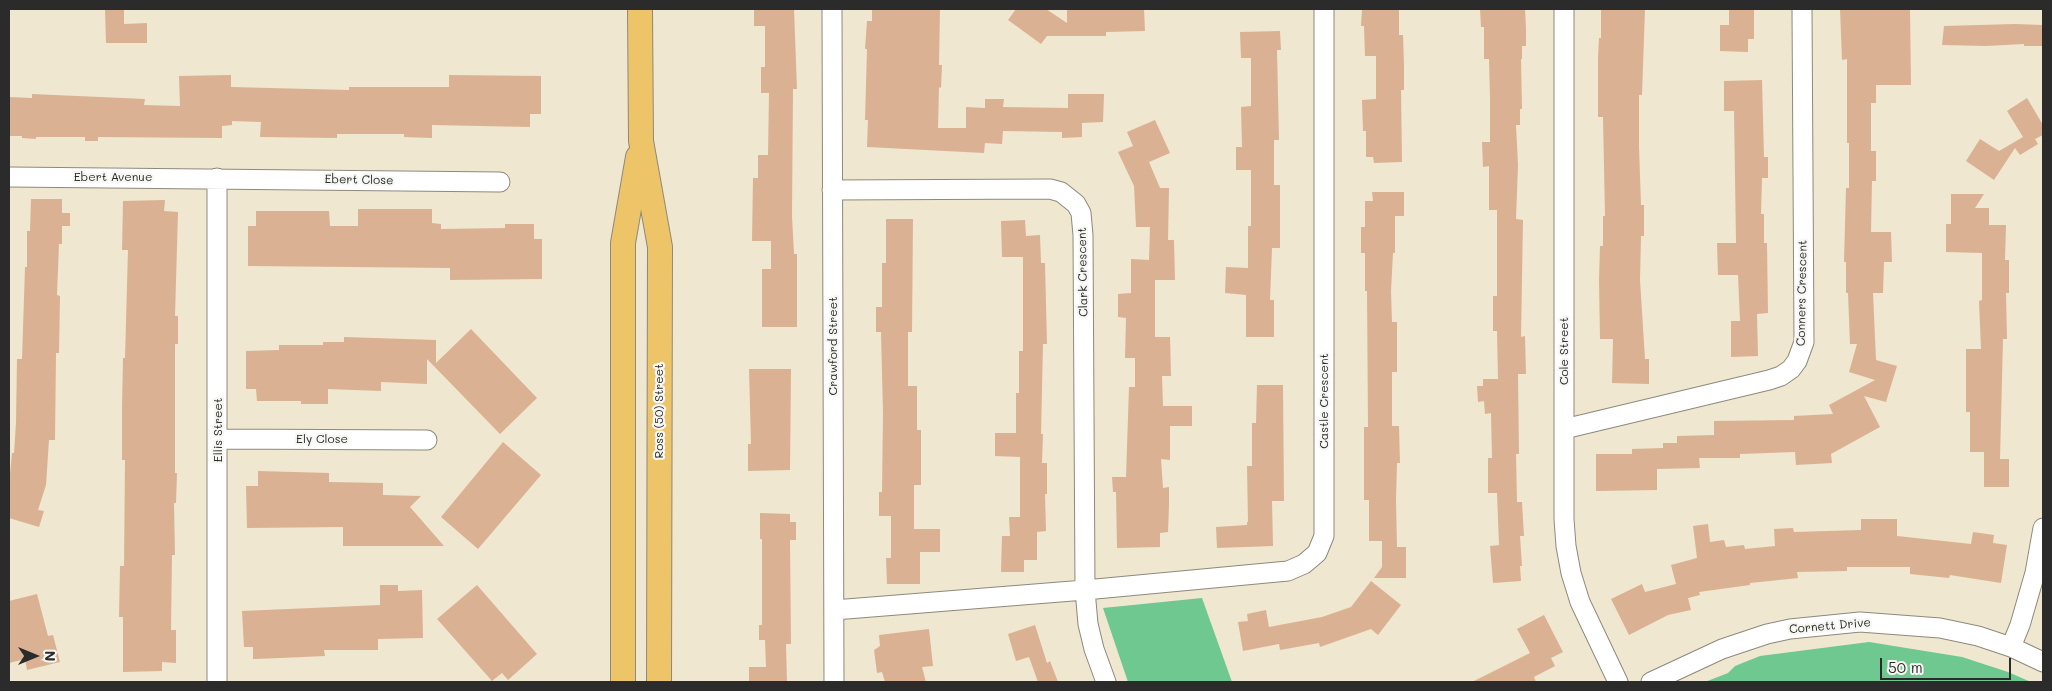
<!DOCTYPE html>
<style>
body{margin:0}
#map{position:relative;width:2052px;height:691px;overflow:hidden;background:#efe7cf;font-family:Mali,sans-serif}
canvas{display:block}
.frame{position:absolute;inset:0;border:10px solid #2b2b2b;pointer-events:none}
.north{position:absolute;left:10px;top:631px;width:50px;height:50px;-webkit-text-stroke:4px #f6f6f2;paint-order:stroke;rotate:90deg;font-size:14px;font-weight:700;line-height:20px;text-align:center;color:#2b2b2b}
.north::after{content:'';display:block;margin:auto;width:18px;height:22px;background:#2b2b2b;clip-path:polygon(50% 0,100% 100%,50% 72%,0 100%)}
.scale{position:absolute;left:1880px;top:658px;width:131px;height:22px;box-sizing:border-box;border:2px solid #2b2b2b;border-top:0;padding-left:6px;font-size:15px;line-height:18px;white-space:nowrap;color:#2b2b2b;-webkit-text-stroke:4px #f6f6f2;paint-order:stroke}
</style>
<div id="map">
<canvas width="2052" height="691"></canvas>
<div class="frame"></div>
<div class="north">N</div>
<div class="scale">50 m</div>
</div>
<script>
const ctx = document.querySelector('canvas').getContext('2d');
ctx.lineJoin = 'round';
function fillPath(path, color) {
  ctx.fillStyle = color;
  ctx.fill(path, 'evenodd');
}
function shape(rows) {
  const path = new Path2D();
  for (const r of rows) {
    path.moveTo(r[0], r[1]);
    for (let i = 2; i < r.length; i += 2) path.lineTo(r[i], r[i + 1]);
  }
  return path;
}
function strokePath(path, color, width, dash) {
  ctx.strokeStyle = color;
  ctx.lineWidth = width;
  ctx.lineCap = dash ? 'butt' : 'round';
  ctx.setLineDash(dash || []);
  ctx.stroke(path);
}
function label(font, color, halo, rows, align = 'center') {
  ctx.font = font + ' Mali,sans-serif';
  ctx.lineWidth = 4.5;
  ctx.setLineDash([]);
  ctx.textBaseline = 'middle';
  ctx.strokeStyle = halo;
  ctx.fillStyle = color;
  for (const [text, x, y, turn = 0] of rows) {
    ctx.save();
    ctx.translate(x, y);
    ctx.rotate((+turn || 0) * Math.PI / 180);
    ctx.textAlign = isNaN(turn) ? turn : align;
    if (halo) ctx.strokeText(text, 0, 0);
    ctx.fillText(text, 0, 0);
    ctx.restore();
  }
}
fillPath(shape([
 [1202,598,1232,682,1128,682,1103,608],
 [1869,642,1962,657,2008,672,2031,682,1705,682,1728,673,1735,666,1760,656]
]), '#6ec88f');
fillPath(shape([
 [105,9,124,9,124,24,147,23,147,43,106,43],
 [754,9,794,9,797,89,793,89,792,216,794,254,797,254,797,327,762,327,762,269,771,269,771,241,752,241,753,178,758,178,758,155,768,155,769,93,761,93,761,67,765,67,765,26,754,26],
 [872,9,940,9,939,65,942,65,941,88,939,87,938,128,966,128,966,107,985,108,985,99,1004,99,1003,107,1068,108,1068,94,1104,94,1103,122,1082,123,1082,137,1062,138,1062,132,1003,131,1002,144,985,143,984,153,867,147,868,120,865,120,867,49,865,49,867,21,872,21],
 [1016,9,1046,9,1067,23,1067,9,1144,9,1145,31,1106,32,1106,36,1047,36,1041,44,1008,20],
 [1362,9,1399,9,1399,35,1403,35,1404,64,1404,90,1401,90,1402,162,1374,163,1373,157,1366,157,1366,131,1363,131,1362,100,1376,99,1376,56,1365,56,1364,26,1361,26],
 [1480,9,1525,9,1526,29,1526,46,1522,46,1522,59,1521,59,1522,109,1520,109,1520,125,1516,125,1518,165,1516,219,1523,220,1521,337,1525,336,1526,374,1518,374,1519,454,1516,454,1517,502,1522,502,1524,536,1520,536,1522,566,1520,566,1521,581,1493,583,1490,546,1499,545,1497,493,1488,493,1488,458,1492,458,1491,413,1485,414,1484,401,1478,402,1477,386,1483,386,1483,379,1498,379,1497,331,1493,331,1493,296,1497,296,1497,210,1489,210,1489,166,1483,167,1482,142,1490,142,1490,98,1489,59,1484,59,1484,27,1481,27],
 [1601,9,1645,9,1642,95,1639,95,1639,147,1641,205,1644,205,1644,236,1641,236,1640,280,1645,359,1649,359,1649,384,1612,383,1613,339,1600,339,1599,280,1600,246,1603,246,1603,216,1605,216,1603,117,1598,117,1598,57,1599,38,1601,38],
 [1729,9,1754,9,1754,39,1748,39,1748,52,1720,51,1720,25,1729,25],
 [1840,9,1910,9,1911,85,1876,85,1876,103,1871,103,1871,151,1876,151,1876,181,1872,181,1871,232,1891,232,1892,262,1884,262,1883,293,1873,293,1876,360,1897,366,1886,402,1864,396,1880,427,1831,454,1832,463,1796,465,1795,452,1740,454,1740,458,1699,458,1700,468,1657,469,1657,490,1596,491,1596,454,1632,454,1632,449,1663,448,1663,443,1677,443,1677,436,1714,435,1714,421,1794,420,1794,416,1833,414,1829,405,1875,380,1849,372,1857,344,1850,344,1848,293,1846,293,1846,262,1844,262,1846,188,1849,188,1849,143,1847,143,1847,59,1842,60],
 [2015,24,2043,25,2043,46,2024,46,2024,44,1986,46,1942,45,1944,26],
 [1280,31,1281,50,1277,50,1279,140,1274,140,1274,185,1280,185,1280,248,1272,248,1270,300,1274,300,1274,337,1246,337,1246,295,1225,293,1226,267,1248,268,1248,226,1251,226,1251,170,1236,170,1236,147,1242,147,1241,107,1251,106,1251,58,1241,58,1240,32],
 [231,75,231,87,349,90,349,87,449,87,449,75,541,76,541,114,530,114,530,127,432,125,432,138,404,137,404,134,337,134,337,138,260,137,261,122,232,121,232,125,222,126,222,138,98,137,98,141,85,141,85,137,36,137,36,139,22,138,22,136,9,136,9,97,32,98,32,94,145,99,144,105,180,106,179,76],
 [1762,80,1764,157,1768,157,1768,178,1762,178,1761,214,1764,214,1764,243,1767,243,1768,313,1757,314,1758,356,1731,357,1731,321,1740,321,1738,275,1718,275,1717,243,1736,243,1734,111,1724,111,1724,81],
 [2027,98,2043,125,2043,135,2035,139,2038,144,2020,155,2015,148,1994,180,1966,161,1980,139,1999,151,2023,137,2007,111],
 [1155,120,1170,153,1149,162,1160,188,1169,188,1168,240,1174,240,1175,280,1155,280,1155,337,1170,337,1171,376,1162,376,1163,406,1192,406,1192,426,1170,426,1170,460,1161,459,1163,488,1169,487,1169,506,1168,532,1160,533,1160,547,1117,548,1116,492,1113,492,1112,477,1126,477,1129,387,1135,387,1135,358,1125,358,1126,318,1118,317,1118,294,1131,293,1131,259,1149,260,1150,227,1136,227,1134,186,1118,152,1133,146,1127,132],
 [1372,192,1404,192,1404,216,1395,216,1395,253,1393,253,1391,291,1392,322,1397,322,1397,372,1392,372,1392,426,1399,426,1400,463,1397,463,1396,500,1397,547,1406,547,1406,578,1374,578,1382,567,1382,541,1369,541,1369,500,1364,500,1364,427,1368,427,1367,291,1365,291,1365,253,1361,253,1361,227,1365,227,1365,201,1373,201],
 [1951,194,1984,194,1975,208,1989,208,1989,225,2006,225,2005,260,2009,260,2009,293,2006,293,2007,339,2003,339,2000,459,2009,459,2009,487,1984,487,1984,452,1970,452,1970,412,1966,412,1966,349,1981,349,1979,301,1982,300,1982,253,1946,252,1946,224,1951,224],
 [31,199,62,199,62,213,70,213,70,226,62,226,62,244,59,244,57,295,60,296,59,353,56,353,55,440,49,440,46,485,38,510,44,511,39,527,9,518,9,485,12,453,14,453,16,423,17,359,22,359,25,267,27,267,27,231,30,231],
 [165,200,164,211,178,212,175,316,178,316,178,344,175,344,175,473,177,473,176,503,174,503,175,555,172,555,171,630,176,630,176,663,162,662,162,671,123,672,123,617,119,617,120,566,124,566,125,460,122,460,122,407,123,358,125,358,128,250,122,250,123,201],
 [358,209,432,209,432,223,441,224,441,229,505,228,505,224,534,224,534,239,542,239,542,279,450,280,450,268,248,266,248,226,256,226,256,211,329,211,330,226,358,226],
 [886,219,913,219,912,332,908,332,908,386,917,386,917,430,921,430,921,485,914,485,914,529,940,529,940,552,920,552,920,584,887,584,886,558,891,558,891,516,879,516,879,492,882,492,883,413,881,332,876,332,876,307,882,307,882,263,886,263],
 [1025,220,1026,236,1040,235,1041,263,1045,263,1047,344,1043,344,1041,434,1043,434,1042,463,1047,463,1047,494,1045,494,1046,531,1037,532,1037,560,1024,560,1024,572,1001,572,1002,536,1010,536,1009,517,1020,517,1020,457,995,456,995,433,1016,433,1016,393,1019,393,1019,351,1023,351,1023,257,1002,257,1001,221],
 [471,329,537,398,500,434,427,359,427,384,381,382,381,391,328,389,328,404,301,404,301,401,257,401,256,389,246,389,246,351,279,350,279,345,323,345,323,342,344,342,344,337,436,340,436,363],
 [749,369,791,369,790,470,748,471,748,444,751,444],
 [1257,385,1283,385,1284,501,1272,501,1273,546,1217,548,1216,527,1247,525,1247,522,1248,522,1247,466,1252,466,1252,423,1256,423],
 [503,442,541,475,478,549,441,517],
 [258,471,329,473,329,482,383,483,383,495,421,496,410,507,444,546,343,546,343,527,247,528,246,486,258,486],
 [760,513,790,514,790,522,796,522,796,540,790,540,791,644,786,644,787,682,749,682,749,667,766,667,765,640,759,640,759,625,762,625,762,539,760,539],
 [1861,519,1897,519,1897,536,1971,544,1973,532,1994,535,1993,543,2007,545,2001,583,1950,575,1949,578,1910,574,1910,567,1847,567,1847,571,1797,572,1798,578,1750,583,1750,585,1699,592,1700,595,1688,598,1691,610,1668,615,1629,635,1611,599,1642,584,1645,592,1676,584,1671,565,1697,558,1693,526,1708,524,1710,542,1724,540,1726,547,1744,545,1745,549,1775,546,1774,529,1793,528,1794,532,1861,530],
 [1371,581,1401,605,1378,635,1371,629,1320,647,1319,643,1280,650,1279,644,1243,651,1238,622,1248,621,1247,614,1266,610,1269,627,1322,617,1351,607],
 [380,585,398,585,398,591,422,590,423,638,378,639,378,650,324,650,325,656,281,658,253,659,253,647,244,647,242,611,380,605],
 [477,585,537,654,508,680,502,673,492,681,437,619],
 [37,594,48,636,53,635,60,662,27,670,25,659,9,663,9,601],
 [1544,615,1563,652,1551,658,1555,666,1534,677,1536,682,1472,682,1530,653,1517,629],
 [1035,625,1047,663,1050,661,1058,682,1038,682,1029,657,1016,661,1008,634],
 [929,629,933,666,922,667,926,682,885,682,882,672,877,673,874,650,880,646,879,635]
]), '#dbb193');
const minor = shape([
 [832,9,834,682],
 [1564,9,1564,519,1566,546,1571,573,1580,602,1618,682],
 [9,177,500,182],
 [832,190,1050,189,1061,192,1076,204,1081,213,1083,235,1085,590,1088,624,1094,649,1106,682],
 [1564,429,1769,380,1781,376,1791,369,1797,361,1804,342,1802,9],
 [218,439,427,440],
 [834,610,1085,590,1288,571,1304,564,1317,553,1324,536,1324,9],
 [2011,647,2020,625,2035,573,2043,528],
 [217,682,217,178],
 [1651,682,1722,649,1767,634,1790,629,1860,622,1940,628,1978,636,2011,647,2043,662]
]);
const major = shape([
 [640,9,641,141,660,247,659,682],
 [623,682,623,243,638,157]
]);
strokePath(minor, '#8d897d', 21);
strokePath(major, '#8d897d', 26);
strokePath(minor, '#fff', 19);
strokePath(major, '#eec469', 24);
label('12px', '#2b2b2b', '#f6f6f2', [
 ["Ebert Avenue",113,177],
 ["Ebert Close",359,180,1],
 ["Clark Crescent",1083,272,-91],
 ["Conners Crescent",1802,293,-89],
 ["Crawford Street",833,346,-90],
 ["Cole Street",1564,351,-90],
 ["Castle Crescent",1324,401,-90],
 ["Ross (50) Street",659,411,-90],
 ["Ellis Street",218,430,-90],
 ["Ely Close",322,439],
 ["Cornett Drive",1830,626,-5]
]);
</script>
